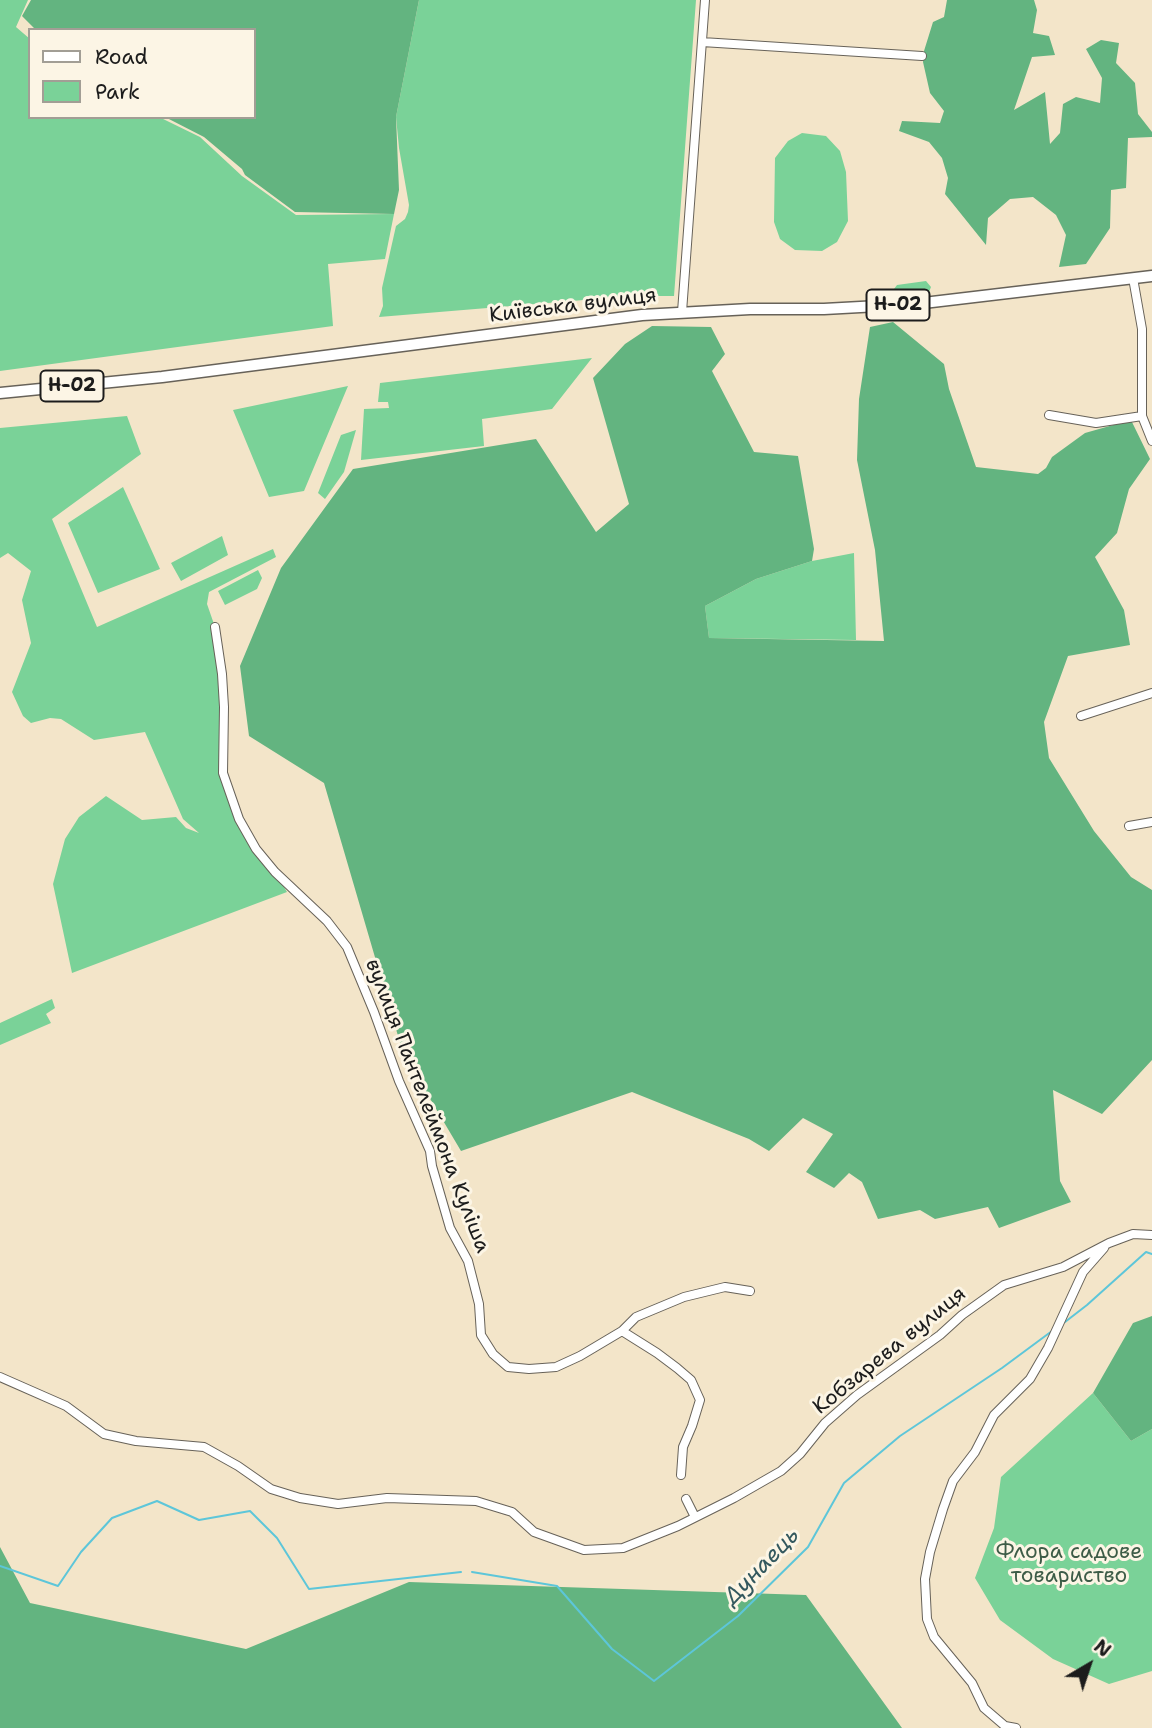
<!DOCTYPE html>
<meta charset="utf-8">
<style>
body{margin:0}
#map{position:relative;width:1152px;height:1728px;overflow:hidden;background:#f3e5c9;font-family:"Shantell Sans",sans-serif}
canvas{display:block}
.legend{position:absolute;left:28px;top:28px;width:228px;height:91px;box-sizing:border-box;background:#fcf5e5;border:2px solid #a29e95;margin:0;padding:9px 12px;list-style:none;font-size:21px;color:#1c1c1c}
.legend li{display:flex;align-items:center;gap:14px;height:35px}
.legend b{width:35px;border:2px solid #a29e95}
.north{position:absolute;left:1054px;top:1630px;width:70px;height:70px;-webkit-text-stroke:5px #fcf5e5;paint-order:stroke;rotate:39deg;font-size:19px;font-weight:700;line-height:28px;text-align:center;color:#1c1c1c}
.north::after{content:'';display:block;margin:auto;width:24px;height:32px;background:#1c1c1c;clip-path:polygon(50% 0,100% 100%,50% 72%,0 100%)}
</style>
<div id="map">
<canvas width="1152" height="1728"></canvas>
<ul class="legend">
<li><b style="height:9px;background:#fff"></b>Road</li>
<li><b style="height:19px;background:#7ad298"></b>Park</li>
</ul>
<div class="north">N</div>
</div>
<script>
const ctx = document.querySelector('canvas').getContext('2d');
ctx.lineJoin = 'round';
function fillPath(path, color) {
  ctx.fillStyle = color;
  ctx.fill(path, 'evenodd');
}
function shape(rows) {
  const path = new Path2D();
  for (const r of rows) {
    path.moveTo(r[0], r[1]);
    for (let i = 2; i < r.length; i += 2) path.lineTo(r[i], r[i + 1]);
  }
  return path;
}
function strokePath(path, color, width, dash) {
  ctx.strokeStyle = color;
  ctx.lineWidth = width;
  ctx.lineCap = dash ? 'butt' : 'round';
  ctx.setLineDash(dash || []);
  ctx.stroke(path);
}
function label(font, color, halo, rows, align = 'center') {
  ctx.font = font + ' "Shantell Sans",sans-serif';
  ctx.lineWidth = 6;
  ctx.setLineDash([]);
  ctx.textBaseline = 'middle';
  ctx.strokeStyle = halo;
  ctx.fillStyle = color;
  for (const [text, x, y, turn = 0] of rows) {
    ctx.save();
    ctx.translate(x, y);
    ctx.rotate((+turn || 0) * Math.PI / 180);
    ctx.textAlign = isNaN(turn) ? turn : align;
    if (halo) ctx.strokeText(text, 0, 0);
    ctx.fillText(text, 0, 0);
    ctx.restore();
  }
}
fillPath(shape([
 [0,0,28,0,16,27,30,39,30,117,159,117,200,137,242,176,296,215,394,214,385,259,328,264,333,326,0,371],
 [419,0,696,0,674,296,632,296,379,317,383,306,382,288,396,226,405,219,408,212,409,205,399,148,396,117],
 [802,133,826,136,840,151,846,172,848,221,837,242,822,251,795,250,780,239,774,222,775,158,788,141],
 [926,281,931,287,929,292,924,295,898,297,894,293,894,289,897,285],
 [592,358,552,409,482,419,484,446,361,460,364,409,389,408,388,402,378,402,380,383],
 [348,386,304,491,269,497,233,410],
 [127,416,141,454,52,519,97,627,273,549,276,557,209,592,207,604,215,627,222,674,223,773,239,819,275,872,287,892,72,973,53,884,65,839,79,817,106,796,142,820,176,817,186,828,199,833,183,819,145,732,94,740,61,719,50,718,31,723,23,716,12,692,31,643,22,600,31,571,8,553,0,558,0,428],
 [356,430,344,472,325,499,318,493,341,435],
 [123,487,160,569,98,593,68,523],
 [222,536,228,555,181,581,171,563],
 [854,553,856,640,709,638,705,606,756,579,812,561],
 [258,570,262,578,257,589,225,605,218,591],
 [52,999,55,1008,46,1014,51,1023,0,1045,0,1023],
 [1093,1393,1131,1441,1152,1429,1152,1671,1109,1684,1053,1659,1000,1620,975,1578,994,1528,1001,1477]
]), '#7ad298');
fillPath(shape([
 [31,0,419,0,396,117,399,190,394,214,295,212,245,175,242,169,204,137,165,117,254,117,254,30,36,30,22,16],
 [947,0,1034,0,1037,10,1033,33,1049,36,1055,55,1032,57,1014,110,1045,92,1050,144,1060,133,1063,104,1076,97,1100,103,1102,78,1086,49,1101,40,1119,43,1116,63,1135,83,1138,114,1152,132,1152,137,1128,138,1126,188,1111,190,1110,228,1086,264,1059,267,1066,235,1056,215,1033,197,1010,199,988,218,986,245,945,194,948,178,942,158,929,142,899,131,902,121,940,123,944,111,930,93,923,62,924,51,933,22,944,17],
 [893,322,944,364,949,389,976,467,1038,474,1046,468,1052,457,1085,433,1131,420,1150,459,1129,489,1117,533,1095,557,1124,610,1130,645,1068,656,1044,722,1049,758,1094,831,1131,877,1152,890,1152,1060,1102,1114,1053,1090,1060,1181,1071,1202,999,1228,988,1207,935,1219,920,1210,878,1219,862,1182,849,1173,834,1188,806,1172,833,1134,803,1118,769,1151,749,1139,632,1092,461,1151,403,1053,324,783,249,736,240,666,281,568,353,469,536,439,596,532,629,504,593,378,625,344,652,326,711,327,725,354,712,371,754,452,798,456,814,549,812,561,756,579,705,606,709,638,884,641,875,550,857,460,859,399,870,327],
 [1152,1316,1152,1429,1131,1441,1093,1393,1133,1323],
 [0,1547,30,1603,246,1649,409,1582,806,1595,902,1728,0,1728]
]), '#63b480');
strokePath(shape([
 [1065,1322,1087,1305,1146,1252,1152,1254],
 [0,1566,58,1586,81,1552,112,1518,157,1501,199,1520,250,1511,277,1538,309,1589,461,1572],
 [472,1572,557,1586,612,1649,654,1681,738,1616,808,1547,844,1483,900,1436,1002,1368,1052,1331]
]), '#5dc6d9', 2);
const minor = shape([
 [702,42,922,56],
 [1133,278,1142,329,1142,416,1152,441],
 [682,312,705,0],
 [1049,415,1096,423,1142,416],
 [215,627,222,674,224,707,223,773,239,819,256,849,275,872,327,921,347,947,374,1012,399,1081,430,1151,432,1166,450,1228,468,1261,479,1304,481,1335,493,1354,508,1367,529,1369,556,1367,580,1356,622,1331,636,1317,684,1297,725,1287,750,1291],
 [1081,716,1152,693],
 [1129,826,1152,822],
 [622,1331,657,1353,677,1368,691,1380,700,1400,692,1426,683,1447,681,1475],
 [0,1377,66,1406,104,1434,136,1441,204,1447,238,1466,271,1489,300,1498,338,1504,387,1498,476,1501,512,1512,534,1532,584,1550,623,1548,678,1526,734,1498,781,1471,800,1454,825,1423,857,1395,940,1335,962,1315,1004,1285,1063,1267,1109,1243,1133,1234,1152,1235],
 [686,1499,695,1517],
 [1016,1728,1005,1726,984,1708,972,1683,934,1637,927,1619,925,1579,930,1552,943,1509,953,1481,975,1452,994,1415,1030,1379,1048,1348,1083,1272,1104,1248]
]);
const major = shape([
 [0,393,162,377,642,315,750,309,824,309,915,304,1152,276]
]);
strokePath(minor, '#676259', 10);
strokePath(major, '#676259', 13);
strokePath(minor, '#fff', 8);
strokePath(major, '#fff', 10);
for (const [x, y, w] of [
 [898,305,63],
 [72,386,63]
]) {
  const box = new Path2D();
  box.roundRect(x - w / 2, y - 15.5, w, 31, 5);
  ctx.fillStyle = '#fcf5e5';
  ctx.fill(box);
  strokePath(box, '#1c1c1c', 2);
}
label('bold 19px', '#1c1c1c', null, [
 ["Н-02",898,305],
 ["Н-02",72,386]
]);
label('21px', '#1c1c1c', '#fcf5e5', [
 ["Київська вулиця",573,306,-7],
 ["вулиця Пантелеймона Куліша",427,1106,69],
 ["Кобзарева вулиця",890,1351,-39]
]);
label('21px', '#3d5c47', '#fcf5e5', [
 ["Флора садове",1069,1553],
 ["товариство",1069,1577]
]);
label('italic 23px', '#33585e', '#fcf5e5', [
 ["Дунаець",762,1567,-46]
]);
</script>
